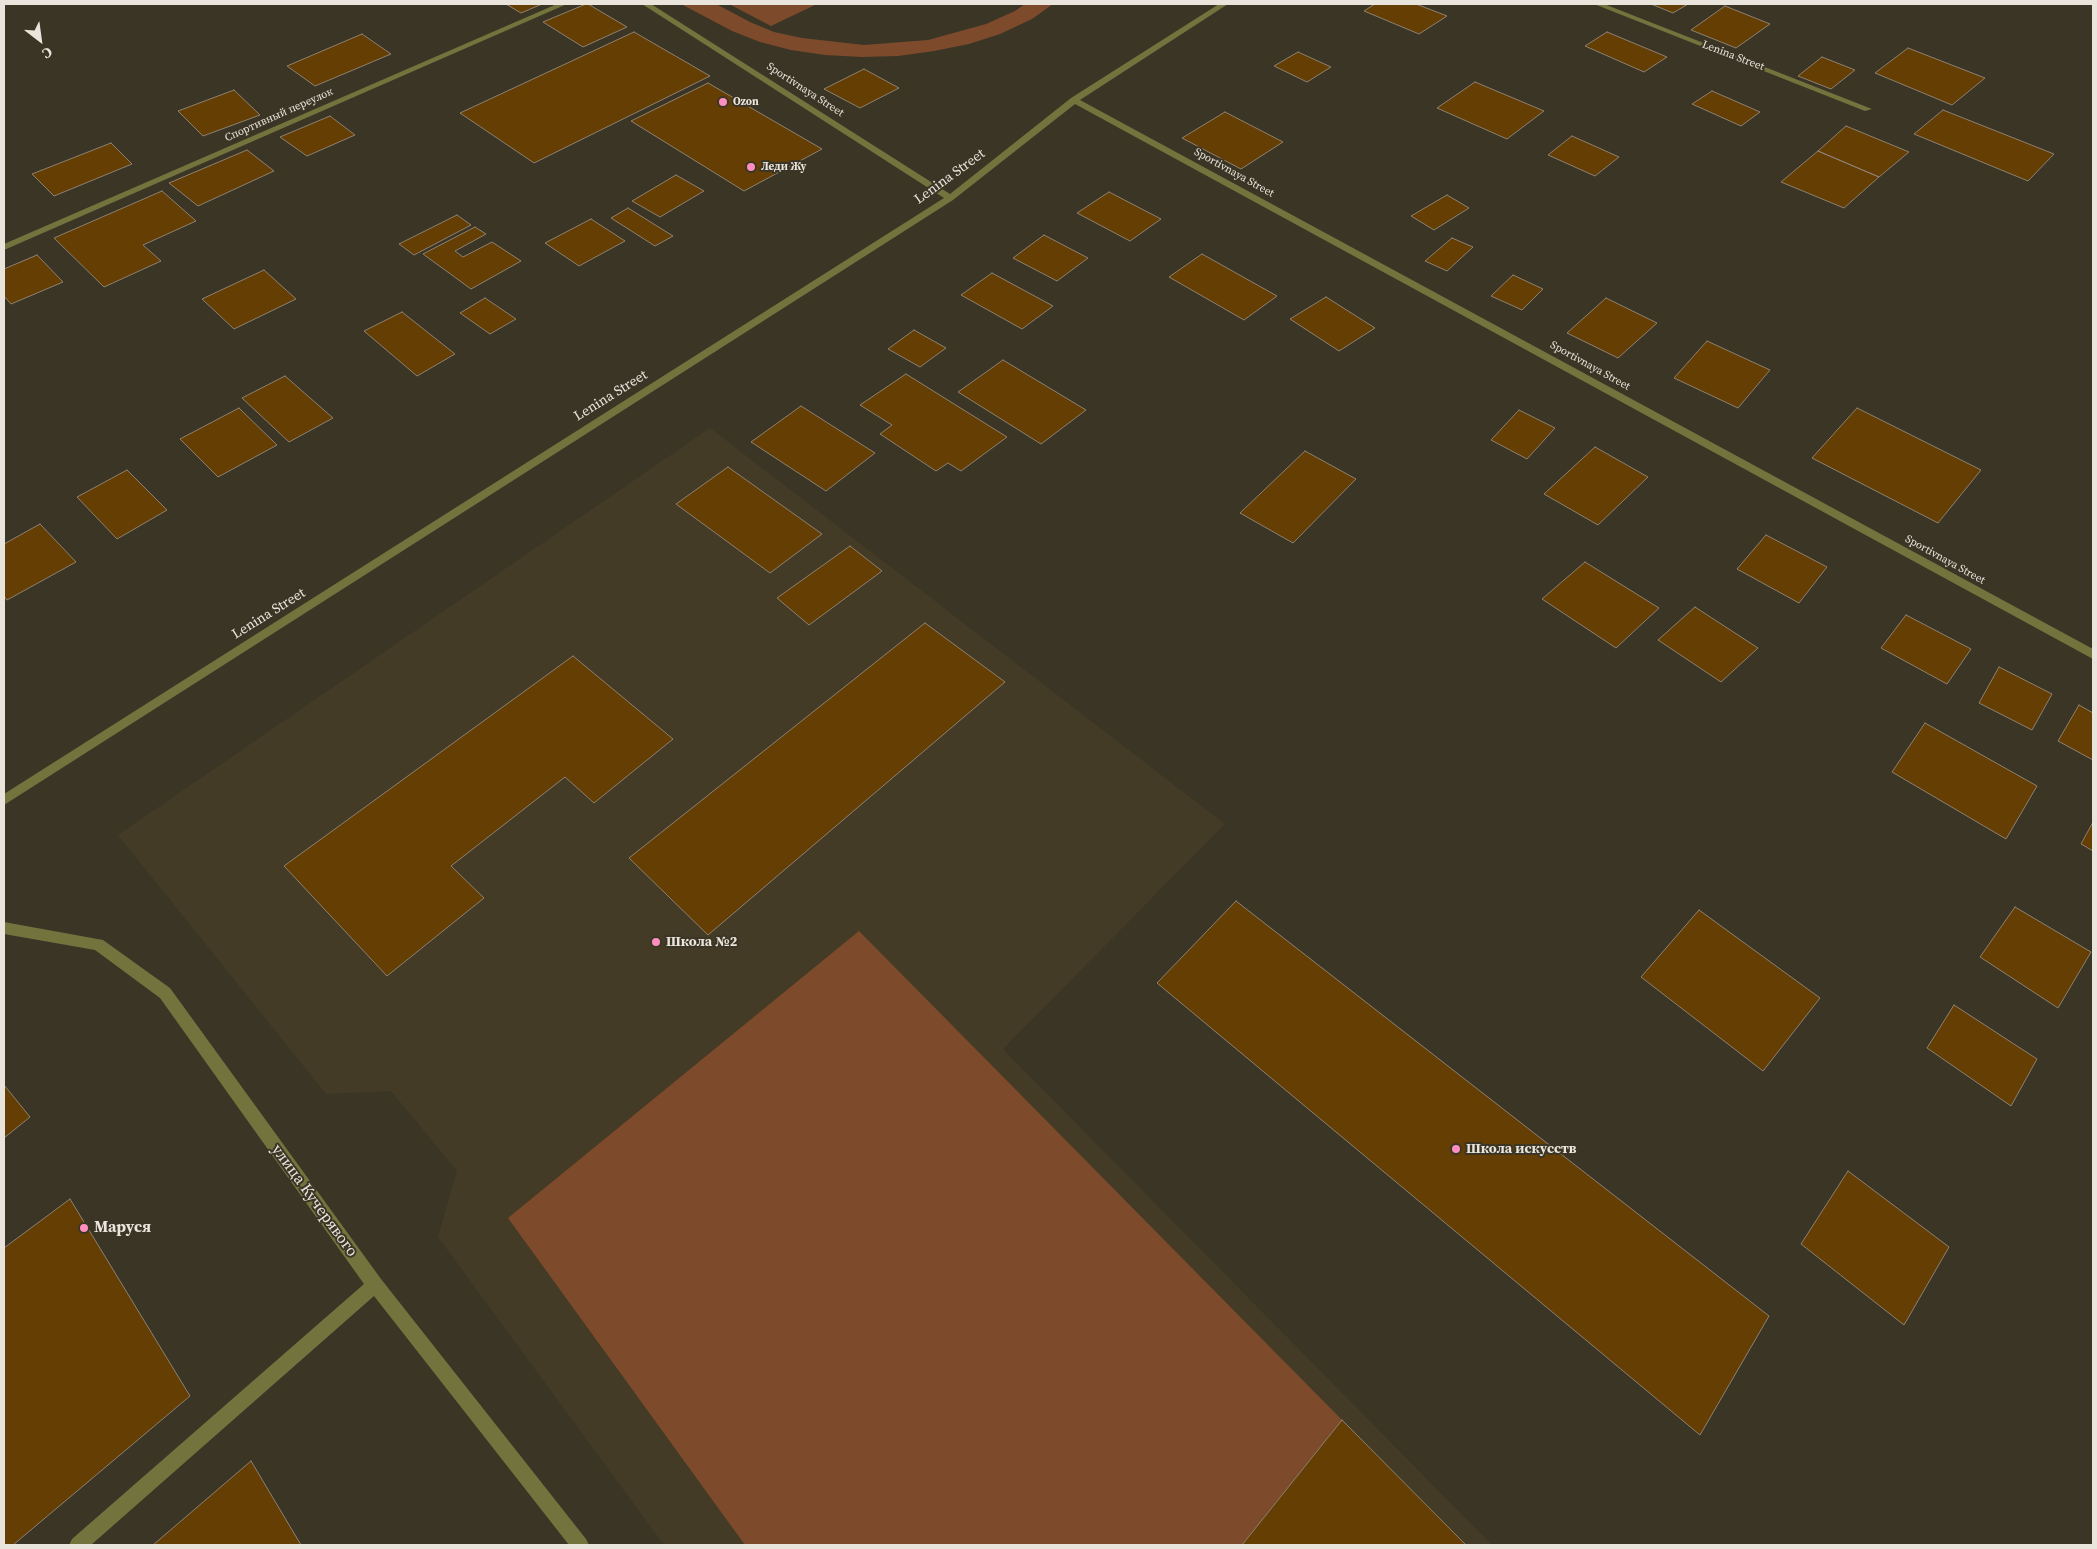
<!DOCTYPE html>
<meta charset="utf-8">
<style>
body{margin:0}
#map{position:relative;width:2097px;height:1549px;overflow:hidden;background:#3b3526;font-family:"Source Serif 4",serif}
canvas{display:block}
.frame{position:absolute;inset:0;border:5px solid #e9e5dc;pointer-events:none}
.north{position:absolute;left:15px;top:15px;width:50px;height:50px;-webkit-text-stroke:4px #3b3526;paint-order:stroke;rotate:150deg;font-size:14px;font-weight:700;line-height:20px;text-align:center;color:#e9e5dc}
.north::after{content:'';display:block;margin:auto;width:18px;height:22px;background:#e9e5dc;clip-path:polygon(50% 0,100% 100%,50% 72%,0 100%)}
</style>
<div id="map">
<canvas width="2097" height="1549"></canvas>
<div class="frame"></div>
<div class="north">С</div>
</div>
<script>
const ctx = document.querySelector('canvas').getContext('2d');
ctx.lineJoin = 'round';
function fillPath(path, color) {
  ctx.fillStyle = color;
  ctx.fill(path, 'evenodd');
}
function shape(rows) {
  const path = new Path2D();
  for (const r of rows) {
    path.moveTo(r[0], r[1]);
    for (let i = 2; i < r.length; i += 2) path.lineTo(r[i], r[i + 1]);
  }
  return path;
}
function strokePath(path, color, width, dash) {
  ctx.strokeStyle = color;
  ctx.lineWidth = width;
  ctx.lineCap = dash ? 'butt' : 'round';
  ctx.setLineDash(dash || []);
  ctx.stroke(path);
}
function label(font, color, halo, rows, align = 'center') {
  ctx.font = font + ' "Source Serif 4",serif';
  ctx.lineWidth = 4;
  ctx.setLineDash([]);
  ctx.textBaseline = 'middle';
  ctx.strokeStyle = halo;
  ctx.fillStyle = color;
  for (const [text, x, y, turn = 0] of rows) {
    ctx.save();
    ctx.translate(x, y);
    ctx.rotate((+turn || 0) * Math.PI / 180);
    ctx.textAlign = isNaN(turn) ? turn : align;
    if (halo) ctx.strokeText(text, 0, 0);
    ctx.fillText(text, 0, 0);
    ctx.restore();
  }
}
fillPath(shape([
 [710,428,1225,824,1003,1049,1492,1545,664,1545,438,1237,457,1171,391,1091,326,1094,118,835]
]), '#433b25');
fillPath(shape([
 [681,4,716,4,750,22,774,32,802,38,864,45,928,40,986,24,1015,11,1025,4,1053,4,1032,19,1000,34,969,44,934,51,898,56,862,57,825,55,791,50,760,42,732,31],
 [729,4,817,4,771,26],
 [859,931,1342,1420,1242,1545,745,1545,508,1218]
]), '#7d4b2c');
const building = shape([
 [506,4,542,4,521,13,506,4],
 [586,4,588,4,627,27,583,47,543,22,586,4],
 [1375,4,1416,4,1447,16,1419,34,1364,11,1375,4],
 [1651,4,1688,4,1673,13,1651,4],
 [1725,6,1770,24,1736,48,1691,30,1725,6],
 [634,32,710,76,534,163,460,113,634,32],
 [1607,32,1667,57,1644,72,1585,46,1607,32],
 [362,34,391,54,315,86,287,66,362,34],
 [1908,48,1985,78,1952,105,1875,73,1908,48],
 [1298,52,1331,67,1307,82,1274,66,1298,52],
 [1822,57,1855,70,1831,89,1798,76,1822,57],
 [864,69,899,88,860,108,824,89,864,69],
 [1475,82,1544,111,1507,139,1437,108,1475,82],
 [708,83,822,149,744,191,631,121,708,83],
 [234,90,260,115,203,136,178,111,234,90],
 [1712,91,1760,112,1741,126,1692,104,1712,91],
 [1943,110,2054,154,2028,181,1914,134,1943,110],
 [1225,112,1283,142,1241,169,1182,138,1225,112],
 [330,116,355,135,307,156,280,137,330,116],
 [1846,126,1909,152,1879,177,1818,151,1846,126],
 [1572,136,1619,157,1595,176,1548,155,1572,136],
 [111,143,132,164,54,196,32,174,111,143],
 [247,150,274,171,198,206,169,183,247,150],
 [1818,151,1879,177,1844,208,1781,182,1818,151],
 [676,175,704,191,660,217,632,201,676,175],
 [162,191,196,221,143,245,161,261,104,287,54,238,162,191],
 [1109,192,1161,219,1130,241,1077,213,1109,192],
 [1447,195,1469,208,1434,230,1411,216,1447,195],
 [628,208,673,236,655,246,611,218,628,208],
 [457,215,471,225,414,255,399,244,457,215],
 [591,219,625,241,579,266,545,243,591,219],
 [475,227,486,234,455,251,463,257,492,242,521,261,471,289,423,254,475,227],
 [1044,235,1088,258,1057,281,1013,258,1044,235],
 [1452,238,1473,247,1447,271,1425,261,1452,238],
 [1202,254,1277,296,1244,320,1169,277,1202,254],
 [37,255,63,282,11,304,4,296,4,269,37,255],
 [264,270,296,299,234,329,202,299,264,270],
 [992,273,1053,306,1022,329,961,295,992,273],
 [1513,275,1543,289,1522,310,1491,296,1513,275],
 [1326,297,1375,328,1339,351,1290,319,1326,297],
 [485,298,516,319,490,334,460,313,485,298],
 [1606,298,1657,323,1618,358,1567,333,1606,298],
 [402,312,455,354,417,376,364,331,402,312],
 [914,330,946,348,920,367,888,349,914,330],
 [1707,341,1770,370,1738,408,1674,378,1707,341],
 [1003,360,1086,410,1041,444,958,392,1003,360],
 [906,374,1007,437,961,471,948,463,936,471,880,434,892,425,860,405,906,374],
 [285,376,333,418,289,442,242,398,285,376],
 [801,406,875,453,826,491,751,442,801,406],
 [239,408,277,445,218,477,180,439,239,408],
 [1857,408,1981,470,1938,523,1812,458,1857,408],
 [1519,410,1555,428,1527,459,1491,440,1519,410],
 [1595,447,1648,477,1598,525,1544,494,1595,447],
 [1305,451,1356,479,1293,543,1240,513,1305,451],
 [728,467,822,534,770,573,676,504,728,467],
 [127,470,167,510,117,539,77,497,127,470],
 [40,524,76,562,7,600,4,596,4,544,40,524],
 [1766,535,1827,567,1799,603,1737,569,1766,535],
 [850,546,882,571,809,625,777,598,850,546],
 [1585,562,1659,608,1616,648,1542,599,1585,562],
 [1695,607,1758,648,1721,682,1658,640,1695,607],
 [1906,615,1971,649,1947,684,1881,648,1906,615],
 [925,623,1005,682,708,935,629,858,925,623],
 [573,656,673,739,594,803,565,777,451,866,484,898,387,976,284,866,573,656],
 [1999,667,2052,694,2032,730,1979,703,1999,667],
 [2079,705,2093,713,2093,760,2058,741,2079,705],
 [1925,723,2037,786,2006,839,1892,772,1925,723],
 [2093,822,2093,851,2081,844,2093,822],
 [1236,901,1769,1316,1700,1435,1157,983,1236,901],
 [2015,907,2091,952,2058,1008,1980,957,2015,907],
 [1699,910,1820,998,1763,1071,1641,977,1699,910],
 [1954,1005,2037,1059,2011,1106,1927,1048,1954,1005],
 [4,1085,30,1117,4,1138,4,1085],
 [1848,1171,1949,1247,1904,1325,1801,1244,1848,1171],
 [70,1199,190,1396,13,1545,4,1545,4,1248,70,1199],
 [1342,1420,1466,1545,1242,1545,1342,1420],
 [251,1461,301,1545,153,1545,251,1461]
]);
fillPath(building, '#643e02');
strokePath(building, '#8e8172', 1);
fillPath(shape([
 [557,4,567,4,4,250,4,244,557,4],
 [642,4,651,4,950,194,1071,98,1219,4,1228,4,1080,100,2093,649,2093,659,1075,104,953,200,4,805,4,794,944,198,642,4],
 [1594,4,1604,4,1872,109,1865,111,1594,4],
 [4,922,103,940,170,988,381,1279,586,1539,589,1545,569,1545,374,1296,91,1545,69,1545,72,1539,364,1284,160,998,95,950,4,934,4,922]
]), '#73733d');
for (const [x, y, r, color] of [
 [723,102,5,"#fe8ebd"],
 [751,167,5,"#fe8ebd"],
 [656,942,5,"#fe8ebd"],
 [1456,1149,5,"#fe8ebd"],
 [84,1228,5,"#fe8ebd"]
]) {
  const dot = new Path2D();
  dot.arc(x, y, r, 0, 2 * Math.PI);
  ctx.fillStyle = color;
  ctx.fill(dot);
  strokePath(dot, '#3b3526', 2);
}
label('11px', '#e9e5dc', '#3b3526', [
 ["Lenina Street",1733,56,21],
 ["Sportivnaya Street",805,90,33],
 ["Спортивный переулок",279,115,-24],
 ["Sportivnaya Street",1234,173,29],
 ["Sportivnaya Street",1590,366,29],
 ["Sportivnaya Street",1945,560,29]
]);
label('bold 11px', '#e9e5dc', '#3b3526', [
 ["Ozon",733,102],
 ["Леди Жу",761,167]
], 'left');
label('14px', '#e9e5dc', '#3b3526', [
 ["Lenina Street",950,177,-36],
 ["Lenina Street",611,396,-32],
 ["Lenina Street",269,614,-32]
]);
label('bold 14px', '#e9e5dc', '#3b3526', [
 ["Школа №2",666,942],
 ["Школа искусств",1466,1149]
], 'left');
label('16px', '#e9e5dc', '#3b3526', [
 ["улица Кучерявого",314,1201,54]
]);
label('bold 16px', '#e9e5dc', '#3b3526', [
 ["Маруся",94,1228]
], 'left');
</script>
